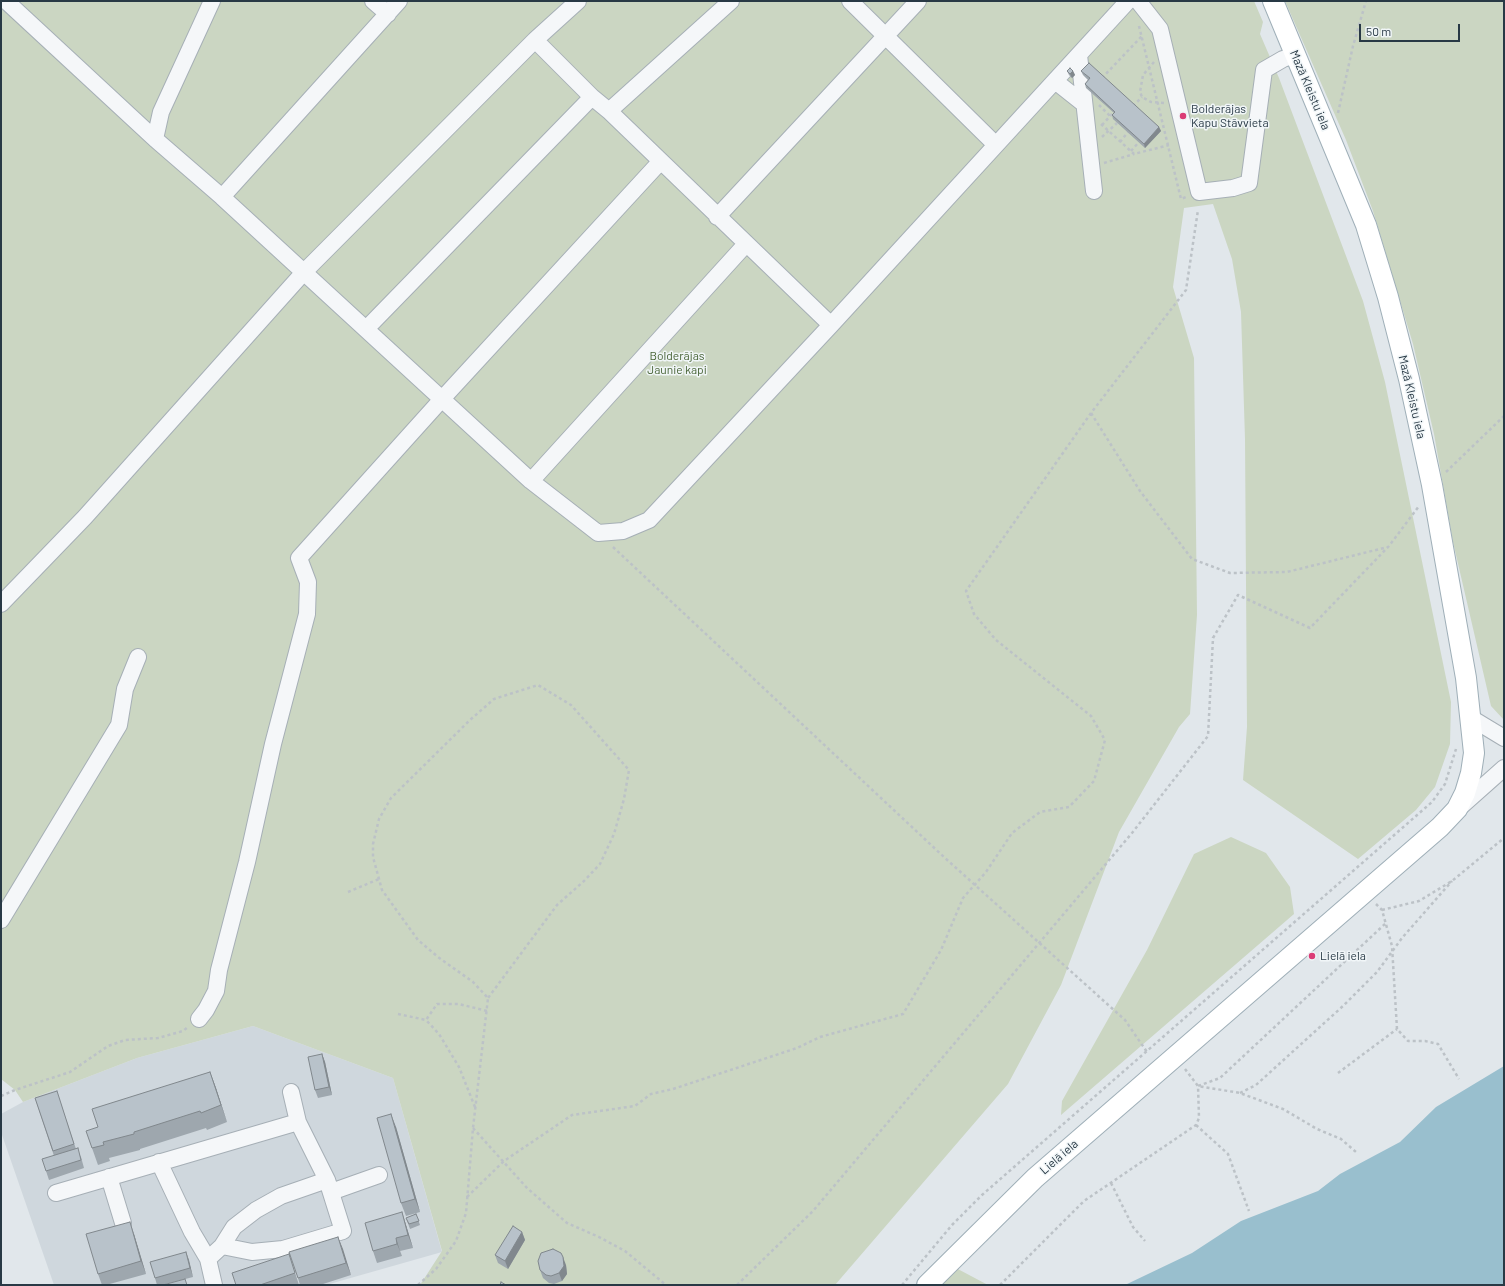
<!DOCTYPE html>
<meta charset="utf-8">
<style>
body{margin:0}
#map{position:relative;width:1505px;height:1286px;overflow:hidden;background:#e1e7eb;font-family:Barlow,sans-serif}
canvas{display:block}
.frame{position:absolute;inset:0;border:2px solid #283945;pointer-events:none}
.scale{position:absolute;left:1359px;top:24px;width:101px;height:18px;box-sizing:border-box;border:2px solid #283945;border-top:0;padding-left:5px;font-size:12px;line-height:14px;white-space:nowrap;color:#283945;-webkit-text-stroke:3px #f1f6f8;paint-order:stroke}
</style>
<div id="map">
<canvas width="1505" height="1286"></canvas>
<div class="frame"></div>
<div class="scale">50 m</div>
</div>
<script>
const ctx = document.querySelector('canvas').getContext('2d');
ctx.lineJoin = 'round';
function fillPath(path, color) {
  ctx.fillStyle = color;
  ctx.fill(path, 'evenodd');
}
function shape(rows) {
  const path = new Path2D();
  for (const r of rows) {
    path.moveTo(r[0], r[1]);
    for (let i = 2; i < r.length; i += 2) path.lineTo(r[i], r[i + 1]);
  }
  return path;
}
function strokePath(path, color, width, dash) {
  ctx.strokeStyle = color;
  ctx.lineWidth = width;
  ctx.lineCap = dash ? 'butt' : 'round';
  ctx.setLineDash(dash || []);
  ctx.stroke(path);
}
function label(font, color, halo, rows, align = 'center') {
  ctx.font = font + ' Barlow,sans-serif';
  ctx.lineWidth = 3;
  ctx.setLineDash([]);
  ctx.textBaseline = 'middle';
  ctx.strokeStyle = halo;
  ctx.fillStyle = color;
  for (const [text, x, y, turn = 0] of rows) {
    ctx.save();
    ctx.translate(x, y);
    ctx.rotate((+turn || 0) * Math.PI / 180);
    ctx.textAlign = isNaN(turn) ? turn : align;
    if (halo) ctx.strokeText(text, 0, 0);
    ctx.fillText(text, 0, 0);
    ctx.restore();
  }
}
fillPath(shape([
 [253,1026,393,1078,442,1252,326,1285,54,1285,1,1132,1,1114,23,1102,137,1058]
]), '#cfd7dd');
fillPath(shape([
 [1,1,1254,1,1263,22,1260,34,1279,78,1363,301,1385,382,1451,702,1450,744,1435,787,1416,810,1358,859,1243,780,1247,727,1245,439,1241,312,1232,259,1213,204,1184,208,1173,287,1194,358,1197,615,1190,714,1179,727,1119,832,1061,985,1008,1084,835,1285,420,1285,442,1251,393,1078,253,1026,137,1058,23,1102,15,1090,1,1079],
 [1285,1,1504,1,1504,720,1491,706,1453,542,1434,434,1413,344,1373,211,1346,140],
 [1231,837,1266,853,1290,887,1294,914,1061,1115,1062,1101,1147,950,1194,854],
 [954,1267,988,1285,939,1285]
]), '#cbd6c2');
fillPath(shape([
 [1504,1066,1504,1285,1125,1285,1192,1253,1241,1221,1318,1191,1340,1174,1400,1142,1436,1107]
]), '#99bfce');
const minor = shape([
 [6,1,155,139,222,197,531,481,598,533,623,531,649,520,831,325,1128,1],
 [373,1,388,14],
 [850,1,996,145],
 [1138,1,1160,29,1199,192,1233,188,1249,183,1264,70,1283,59,1295,55],
 [535,40,592,97,609,111,831,325],
 [1079,55,1094,191],
 [1055,81,1084,104],
 [609,111,731,1],
 [155,139,161,112,212,1],
 [222,197,399,1],
 [717,217,918,1],
 [366,329,592,97],
 [531,481,746,244],
 [1,604,85,517,304,272,535,40,578,1],
 [1471,718,1504,738],
 [1459,808,1504,768],
 [1,920,119,725,125,689,138,657],
 [199,1019,206,1010,216,991,219,970,247,862,273,744,307,614,308,582,299,558,442,399,660,162],
 [159,1162,192,1232,208,1259,214,1285],
 [109,1177,123,1223],
 [331,1192,379,1175],
 [56,1193,298,1122],
 [222,1246,252,1252,283,1249,343,1231,327,1180,298,1122,291,1092],
 [208,1259,222,1246,234,1227,256,1210,281,1196,327,1180]
]);
const major = shape([
 [927,1285,1035,1178,1440,827,1457,809,1465,793,1471,773,1474,753,1466,678,1432,485,1409,379,1388,297,1366,225,1273,1]
]);
strokePath(minor, '#a6afb6', 18);
strokePath(major, '#9fafb8', 22);
strokePath(shape([
 [1139,26,1181,199,1186,197],
 [1154,62,1143,75,1140,92,1142,97,1151,102,1164,103],
 [1102,78,1142,36],
 [1099,105,1110,116],
 [1133,106,1142,97],
 [1338,113,1353,46,1366,1],
 [1101,124,1134,154,1169,145],
 [1102,125,1113,113],
 [1102,137,1117,123],
 [1120,142,1128,132],
 [1131,151,1139,142],
 [1104,163,1134,154],
 [1091,413,1140,491,1192,559,1230,573,1287,572,1388,547],
 [1446,472,1504,416],
 [613,547,945,858,1125,1020,1147,1052],
 [348,892,379,879],
 [1376,904,1382,910,1392,946,1397,1029,1408,1041,1425,1041,1438,1044,1459,1079],
 [1382,910,1419,901,1452,881,1504,838],
 [398,1014,426,1020],
 [1185,1069,1198,1086,1240,1093,1283,1109,1317,1129,1341,1139,1356,1152],
 [1338,1073,1397,1029],
 [1240,1093,1256,1085,1343,1006,1377,972,1402,938,1452,881],
 [1,1096,15,1090,70,1072,108,1046,125,1040,158,1038,183,1031,189,1026],
 [475,1107,459,1067,439,1034,426,1020,437,1004,459,1004,487,1011],
 [1196,1125,1228,1154,1249,1211],
 [473,1128,527,1188,567,1223,599,1237,625,1251,666,1285],
 [1111,1183,1133,1227,1145,1241],
 [467,1197,504,1161,572,1115,635,1106,651,1094,673,1089,797,1048,820,1037,903,1014,941,950,963,898,986,872,1012,833,1040,812,1069,807,1094,781,1105,740,1091,716,996,640,974,614,966,591,1091,413,1186,290,1198,210],
 [418,1285,436,1269,456,1241,466,1213,473,1128,488,998,473,982,438,957,418,940,382,890,373,857,373,844,379,819,391,798,470,720,494,699,538,685,571,705,629,770,624,799,614,834,600,864,584,881,557,905,488,998],
 [737,1285,813,1211,1132,833,1208,736,1213,638,1238,595,1310,628,1389,546,1419,506],
 [902,1285,952,1225,982,1195,1432,802,1445,784,1456,749],
 [1000,1285,1084,1201,1196,1125,1199,1118,1198,1086,1220,1078,1386,923]
]), '#bcc2c7', 2.5, [3, 3]);
strokePath(minor, '#f5f7f9', 16);
strokePath(major, '#fff', 20);
fillPath(shape([
 [1067,71,1073,71,1075,75,1072,78,1069,75],
 [1081,71,1159,127,1161,131,1145,148,1113,119,1112,115,1114,113,1086,88,1085,84,1088,80,1083,75],
 [322,1054,325,1062,332,1095,318,1098,315,1090],
 [210,1072,216,1088,227,1122,207,1130,206,1128,140,1149,140,1150,109,1158,110,1161,98,1165,92,1148,98,1127],
 [35,1098,61,1104,76,1149,81,1157,84,1168,49,1180,46,1171,54,1156],
 [396,1127,420,1212,406,1216,401,1203],
 [402,1212,406,1225,413,1248,400,1251,402,1256,377,1263,373,1251],
 [416,1214,420,1225,410,1229,406,1218],
 [522,1232,525,1240,508,1269,498,1263,495,1255],
 [134,1234,146,1274,106,1285,102,1285,98,1274],
 [338,1237,351,1275,320,1285,300,1285,298,1278],
 [186,1252,193,1277,162,1285,157,1285,155,1278],
 [289,1254,299,1285,236,1285],
 [566,1265,567,1274,562,1281,554,1284,549,1283,543,1278,540,1270]
]), '#9ea7ae');
fillPath(shape([
 [1073,71,1075,75,1072,78,1070,74],
 [1159,127,1161,131,1145,148,1144,144],
 [322,1054,325,1062,332,1095,329,1087],
 [210,1072,216,1088,227,1122,221,1105],
 [391,1114,396,1127,420,1212,415,1199],
 [402,1212,406,1225,413,1248,408,1235],
 [130,1222,134,1234,146,1274,141,1261],
 [522,1232,525,1240,508,1269,505,1261],
 [338,1237,343,1249,351,1275,346,1263],
 [396,1238,400,1251,402,1256,397,1244],
 [186,1252,189,1260,193,1277,190,1268],
 [563,1257,566,1265,567,1274,562,1281,559,1273]
]), '#81888d');
const building = shape([
 [1089,63,1159,127,1144,144,1112,115,1115,112,1085,84,1090,78,1081,71,1089,63],
 [1070,68,1073,71,1070,74,1067,71,1070,68],
 [322,1054,329,1087,315,1090,308,1057,322,1054],
 [210,1072,221,1105,201,1113,200,1111,134,1132,134,1134,103,1142,104,1145,92,1148,86,1131,98,1127,92,1109,210,1072],
 [57,1091,74,1144,53,1151,35,1098,57,1091],
 [391,1114,415,1199,401,1203,377,1118,391,1114],
 [78,1148,81,1160,46,1171,42,1159,78,1148],
 [402,1212,408,1235,396,1238,397,1244,373,1251,365,1223,402,1212],
 [416,1214,419,1221,409,1224,406,1218,416,1214],
 [130,1222,141,1261,98,1274,86,1234,130,1222],
 [513,1226,522,1232,505,1261,495,1255,513,1226],
 [338,1237,346,1263,298,1278,289,1252,338,1237],
 [553,1249,561,1253,563,1257,564,1266,559,1273,551,1276,546,1275,540,1270,538,1261,541,1253,553,1249],
 [186,1252,190,1268,155,1278,150,1262,186,1252],
 [289,1254,295,1273,260,1285,236,1285,232,1273,289,1254],
 [185,1279,187,1285,163,1285,185,1279],
 [501,1282,506,1285,500,1285,501,1282]
]);
fillPath(building, '#b8c2ca');
strokePath(building, '#81888d', 1);
for (const [x, y, r, color] of [
 [1183,116,4,"#db3c76"],
 [1312,956,4,"#db3c76"]
]) {
  const dot = new Path2D();
  dot.arc(x, y, r, 0, 2 * Math.PI);
  ctx.fillStyle = color;
  ctx.fill(dot);
  strokePath(dot, '#f1f6f8', 1.5);
}
label('12px', '#283945', '#f1f6f8', [
 ["Mazā Kleistu iela",1310,90,67],
 ["Mazā Kleistu iela",1412,397,77],
 ["Lielā iela",1059,1157,-41]
]);
label('12px', '#283945', '#f1f6f8', [
 ["Bolderājas",1191,109],
 ["Kapu Stāvvieta",1191,123],
 ["Lielā iela",1320,956]
], 'left');
label('12px', '#466234', '#f1f6f8', [
 ["Bolderājas",677,356],
 ["Jaunie kapi",677,370]
]);
</script>
